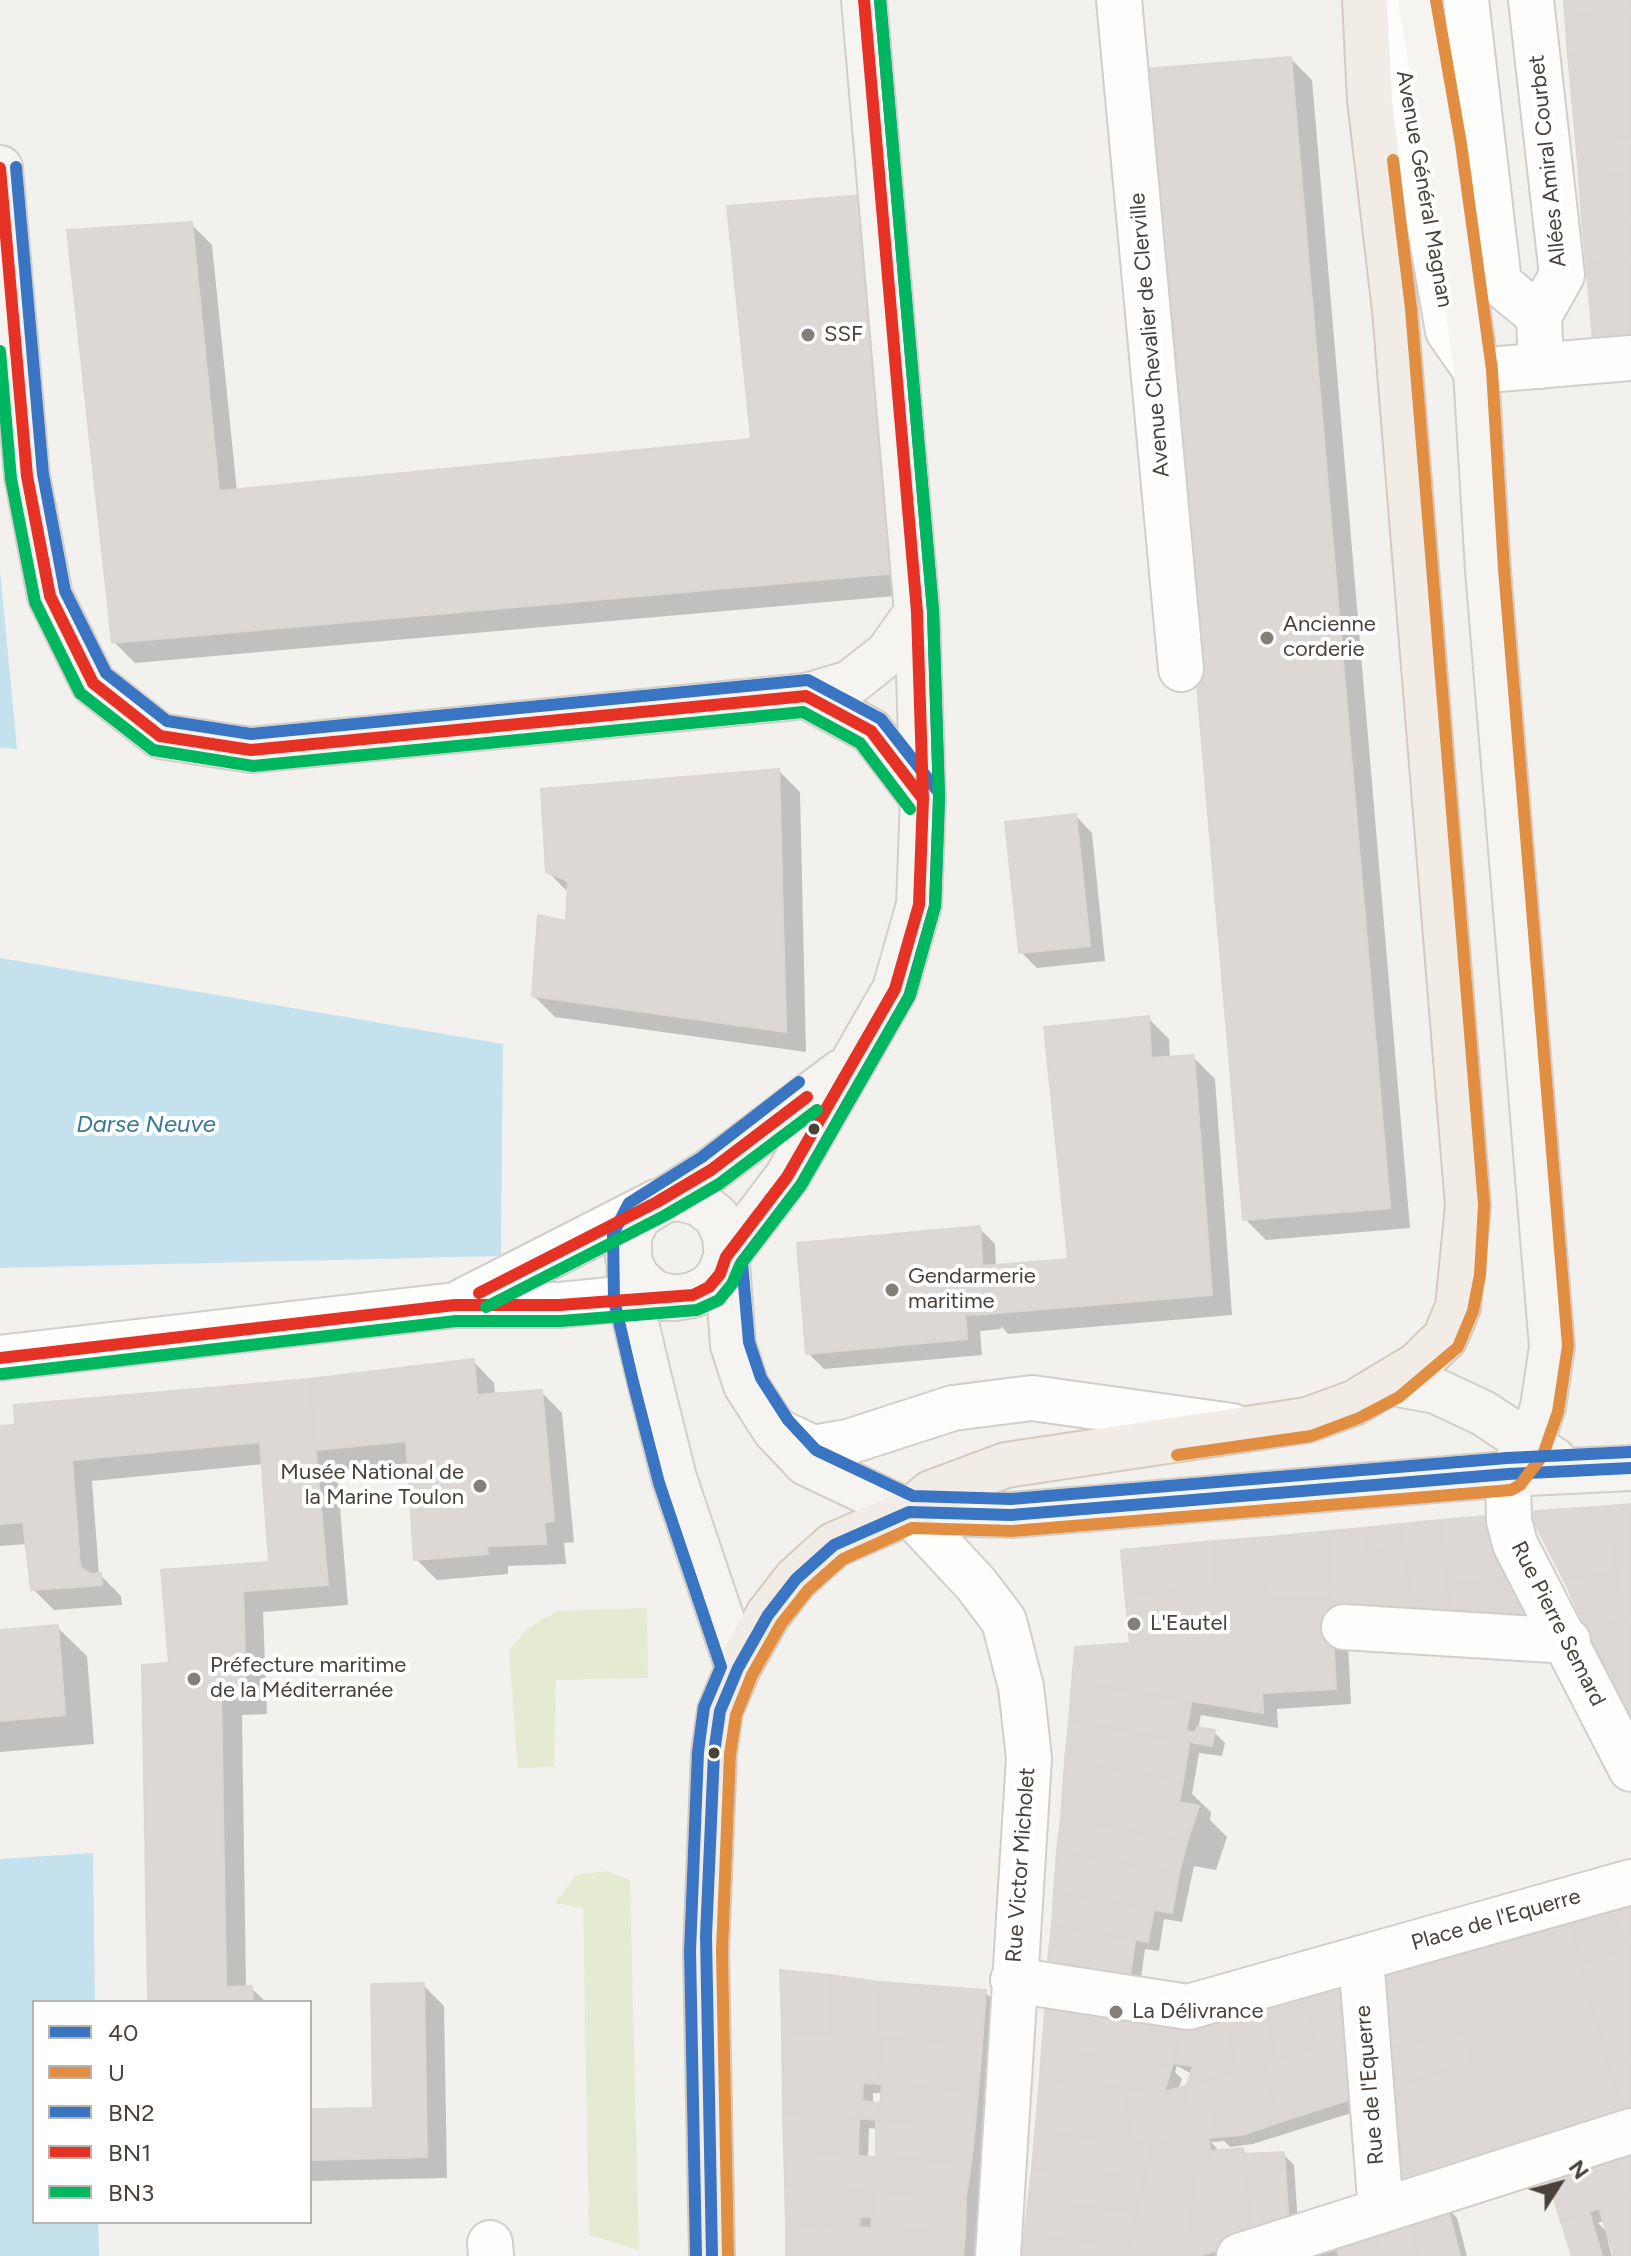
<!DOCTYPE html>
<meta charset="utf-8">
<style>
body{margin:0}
#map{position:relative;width:1631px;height:2256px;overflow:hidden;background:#f3f1ee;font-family:Figtree,sans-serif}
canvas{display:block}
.legend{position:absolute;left:32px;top:2000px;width:280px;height:224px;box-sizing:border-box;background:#fff;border:2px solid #b6b3b0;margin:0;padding:10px 14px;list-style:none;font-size:24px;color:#49413a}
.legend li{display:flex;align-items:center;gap:16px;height:40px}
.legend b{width:40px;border:2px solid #b6b3b0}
.north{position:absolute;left:1519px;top:2144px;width:80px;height:80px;-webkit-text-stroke:6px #fff;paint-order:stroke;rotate:54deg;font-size:22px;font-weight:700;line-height:32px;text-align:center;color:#49413a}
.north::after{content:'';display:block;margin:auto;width:28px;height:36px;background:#49413a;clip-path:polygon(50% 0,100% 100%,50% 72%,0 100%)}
</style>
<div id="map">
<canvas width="1631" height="2256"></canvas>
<ul class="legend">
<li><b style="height:10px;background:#3a75c4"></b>40</li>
<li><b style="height:10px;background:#e18e42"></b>U</li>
<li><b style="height:10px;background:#3a75c4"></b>BN2</li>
<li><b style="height:10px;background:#e53225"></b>BN1</li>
<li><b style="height:10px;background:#00b65f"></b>BN3</li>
</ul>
<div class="north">N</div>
</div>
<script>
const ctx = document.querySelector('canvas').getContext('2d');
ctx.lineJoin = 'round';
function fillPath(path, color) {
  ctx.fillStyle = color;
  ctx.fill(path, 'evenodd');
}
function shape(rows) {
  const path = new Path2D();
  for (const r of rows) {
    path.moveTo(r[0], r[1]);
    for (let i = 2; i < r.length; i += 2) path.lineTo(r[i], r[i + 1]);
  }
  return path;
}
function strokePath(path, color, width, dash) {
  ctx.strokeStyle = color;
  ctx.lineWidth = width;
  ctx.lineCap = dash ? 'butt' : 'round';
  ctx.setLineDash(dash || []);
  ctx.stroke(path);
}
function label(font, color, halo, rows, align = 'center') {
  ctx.font = font + ' Figtree,sans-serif';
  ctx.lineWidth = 8;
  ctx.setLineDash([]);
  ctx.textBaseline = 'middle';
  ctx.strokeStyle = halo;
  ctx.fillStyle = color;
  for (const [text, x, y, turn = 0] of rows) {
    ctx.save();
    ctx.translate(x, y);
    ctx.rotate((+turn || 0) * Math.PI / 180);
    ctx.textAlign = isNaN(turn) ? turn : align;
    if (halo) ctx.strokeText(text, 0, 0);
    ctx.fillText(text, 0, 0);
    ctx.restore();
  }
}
fillPath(shape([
 [647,1608,648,1678,556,1680,554,1767,518,1768,509,1651,527,1629,557,1611],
 [607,1871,630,1880,639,2250,589,2235,583,1908,555,1903,576,1875]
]), '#e4ebd0');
fillPath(shape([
 [0,569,17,749,0,748],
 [0,958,503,1044,501,1256,0,1268],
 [93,1853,95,2002,34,2002,34,2222,98,2222,99,2256,0,2256,0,1859]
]), '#c3e2ed');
fillPath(shape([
 [1291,59,1312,80,1410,1228,1266,1240,1245,1219],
 [191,224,212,245,237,492,753,441,917,594,135,663,114,642],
 [779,771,800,792,806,1052,555,1017,534,996,568,923,569,893,548,872],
 [1076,816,1092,833,1105,961,1037,968,1021,952],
 [1148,1018,1169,1039,1170,1059,1193,1057,1215,1079,1232,1315,1008,1334,1001,1326,1001,1329,980,1331,982,1355,824,1369,808,1353,979,1228,995,1244,996,1267,1070,1261],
 [473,1361,494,1383,495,1396,541,1392,562,1413,574,1542,564,1543,566,1564,508,1566,508,1574,437,1580,416,1559,409,1463,337,1471,348,1605,263,1612,267,1714,242,1715,246,1988,251,1988,266,2002,150,2002,171,1665,163,1571,271,1564,264,1464,92,1481,99,1574,121,1596,122,1605,54,1610,33,1589,28,1544,0,1546,0,1428,244,1388],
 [1485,1518,1527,1586,1347,1624,1351,1704,1277,1709,1278,1728,1201,1715,1198,1729,1214,1732,1225,1743,1222,1756,1199,1753,1192,1794,1211,1812,1210,1820,1227,1837,1216,1870,1194,1866,1182,1922,1164,1919,1159,1951,1145,1949,1139,1992,1049,1968,1077,1649,1132,1645,1123,1552],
 [57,1627,87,1656,94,1744,0,1752,0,1632],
 [1631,1944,1595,1961,1631,1948,1631,2256,1616,2256,1612,2241,1608,2242,1612,2256,1574,2256,1548,2171,1444,2205,1457,2218,1467,2256,1290,2256,1418,2216,1382,1976],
 [1605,2220,1610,2235,1598,2223],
 [782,1972,985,1992,996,2003,974,2256,787,2256],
 [873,2093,883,2093,882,2105,873,2104],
 [869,2128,878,2129,878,2159,868,2158],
 [423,1985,444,2006,447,2178,310,2181,310,2111,375,2110],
 [1048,2003,1209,2025,1367,2108,1253,2144,1230,2147,1224,2141,1211,2142,1220,2152,1243,2150,1248,2155,1283,2154,1294,2165,1299,2238,1239,2256,1023,2256],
 [1177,2066,1192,2074,1188,2088,1178,2090,1182,2079,1175,2072]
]), '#0003');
const building = shape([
 [1564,0,1631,0,1631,12,1565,16,1564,0],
 [1631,12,1631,50,1568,55,1565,16,1631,12],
 [1631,50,1631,137,1576,142,1568,55,1631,50],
 [1291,57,1390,1208,1243,1220,1144,69,1291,57],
 [1631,137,1631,174,1579,177,1576,142,1631,137],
 [1631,174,1631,219,1582,222,1579,177,1631,174],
 [864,195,897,573,112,643,67,230,192,222,219,491,751,439,727,206,864,195],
 [1631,219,1631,258,1586,263,1582,222,1631,219],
 [1631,258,1631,337,1593,340,1586,263,1631,258],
 [779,769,786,1032,532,996,538,915,566,921,568,881,546,872,541,789,779,769],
 [1076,814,1090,946,1019,953,1005,822,1076,814],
 [1149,1016,1151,1058,1194,1055,1212,1295,985,1314,982,1266,1068,1259,1044,1027,1149,1016],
 [980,1226,985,1314,965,1315,967,1339,806,1354,797,1243,980,1226],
 [474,1359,477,1395,542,1390,554,1521,544,1522,546,1544,487,1546,488,1554,414,1560,406,1441,317,1450,309,1379,474,1359],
 [309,1379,328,1585,243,1591,246,1693,221,1694,226,1987,252,1986,253,2002,148,2002,142,1665,169,1663,161,1570,269,1562,260,1442,72,1460,80,1567,90,1574,101,1573,102,1585,31,1590,23,1522,0,1524,0,1426,15,1425,14,1405,309,1379],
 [1631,1504,1631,1621,1621,1622,1610,1506,1631,1504],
 [1610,1506,1617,1573,1563,1578,1532,1518,1535,1511,1610,1506],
 [1485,1516,1518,1576,1447,1584,1440,1520,1485,1516],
 [1440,1520,1452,1622,1414,1619,1400,1524,1440,1520],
 [1400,1524,1404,1548,1367,1552,1364,1528,1400,1524],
 [1364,1528,1367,1552,1404,1548,1414,1619,1331,1614,1329,1531,1364,1528],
 [1329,1531,1331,1599,1265,1598,1269,1537,1329,1531],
 [1269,1537,1265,1598,1214,1596,1215,1541,1269,1537],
 [1215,1541,1214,1587,1125,1595,1121,1550,1215,1541],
 [1617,1573,1621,1622,1585,1626,1563,1578,1617,1573],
 [1513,1579,1534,1629,1488,1626,1482,1582,1513,1579],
 [1482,1582,1488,1626,1452,1622,1447,1584,1482,1582],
 [1214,1587,1214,1596,1331,1599,1336,1689,1262,1693,1263,1713,1072,1681,1075,1647,1130,1643,1125,1595,1214,1587],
 [1631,1621,1631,1720,1585,1626,1631,1621],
 [58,1625,65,1715,0,1721,0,1630,58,1625],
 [1072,1681,1191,1703,1186,1731,1195,1733,1197,1727,1215,1730,1212,1746,1069,1720,1072,1681],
 [1069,1720,1189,1744,1183,1781,1065,1761,1069,1720],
 [1065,1761,1183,1781,1179,1802,1199,1806,1187,1842,1061,1817,1065,1761],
 [1061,1817,1187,1842,1179,1873,1057,1851,1061,1817],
 [1057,1851,1179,1873,1172,1913,1054,1892,1057,1851],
 [1054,1892,1154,1909,1148,1942,1052,1925,1054,1892],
 [1631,1900,1631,1949,1606,1907,1631,1900],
 [1606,1907,1630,1947,1580,1964,1571,1918,1606,1907],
 [1571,1918,1580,1964,1624,2119,1392,2194,1386,2090,1471,2062,1467,2031,1384,2050,1380,1975,1571,1918],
 [1052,1925,1135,1940,1129,1983,1047,1969,1052,1925],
 [1630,1947,1631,2058,1609,2066,1580,1964,1630,1947],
 [780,1970,830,1975,831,2034,782,2032,780,1970],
 [830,1975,880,1982,879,2038,831,2034,830,1975],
 [880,1982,986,1990,982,2044,879,2038,880,1982],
 [424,1983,427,2157,310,2160,310,2109,373,2108,371,1984,424,1983],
 [1349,1983,1353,2036,1315,2048,1307,1995,1349,1983],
 [1307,1995,1315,2048,1275,2060,1267,2007,1307,1995],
 [1046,2001,1143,2016,1137,2062,1042,2048,1046,2001],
 [1267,2007,1275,2060,1235,2071,1227,2017,1267,2007],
 [1143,2016,1185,2023,1172,2066,1137,2062,1143,2016],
 [1227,2017,1235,2071,1187,2086,1193,2066,1172,2063,1185,2023,1227,2017],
 [1467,2031,1471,2062,1386,2090,1384,2050,1467,2031],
 [782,2032,882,2038,879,2084,863,2083,862,2101,880,2103,879,2120,783,2113,782,2032],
 [1353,2036,1357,2097,1277,2123,1265,2063,1353,2036],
 [882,2038,982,2044,978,2091,879,2084,882,2038],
 [1042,2048,1137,2062,1172,2066,1164,2092,1040,2079,1042,2048],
 [1631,2058,1631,2117,1624,2119,1609,2066,1631,2058],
 [1265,2063,1277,2123,1242,2135,1217,2137,1210,2079,1265,2063],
 [1040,2079,1125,2088,1130,2142,1035,2132,1040,2079],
 [1210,2079,1217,2137,1189,2140,1185,2086,1210,2079],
 [882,2084,978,2091,975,2126,879,2120,882,2084],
 [1185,2086,1189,2140,1153,2144,1130,2142,1125,2088,1164,2092,1185,2086],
 [783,2113,859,2118,858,2155,784,2151,783,2113],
 [876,2120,975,2126,971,2163,876,2157,876,2120],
 [1035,2132,1130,2142,1153,2144,1144,2177,1032,2169,1035,2132],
 [1209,2138,1211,2170,1195,2172,1187,2256,1127,2256,1153,2144,1209,2138],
 [1631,2146,1631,2196,1561,2222,1546,2173,1631,2146],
 [1243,2148,1252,2239,1199,2256,1187,2256,1195,2172,1211,2170,1211,2151,1243,2148],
 [784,2151,876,2157,876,2192,785,2186,784,2151],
 [1284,2152,1289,2227,1252,2239,1244,2154,1284,2152],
 [876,2157,971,2163,966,2197,876,2192,876,2157],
 [1032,2169,1144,2177,1137,2211,1028,2202,1032,2169],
 [785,2186,874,2192,872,2217,860,2217,859,2228,786,2224,785,2186],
 [874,2192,966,2197,965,2233,871,2228,874,2192],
 [1631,2196,1631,2256,1614,2256,1599,2208,1631,2196],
 [1028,2202,1137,2211,1130,2245,1024,2236,1028,2202],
 [1447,2205,1460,2256,1418,2256,1410,2216,1447,2205],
 [1589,2212,1602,2256,1572,2256,1561,2222,1589,2212],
 [1410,2216,1418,2256,1380,2256,1375,2227,1410,2216],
 [786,2224,872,2228,872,2256,786,2256,786,2224],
 [1375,2227,1380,2256,1339,2256,1335,2239,1375,2227],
 [872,2228,965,2233,963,2256,872,2256,872,2228],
 [1024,2236,1130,2245,1127,2256,1021,2256,1024,2236]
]);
fillPath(building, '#dbd8d5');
strokePath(building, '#dbd8d4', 2);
const street = shape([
 [1119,0,1181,669],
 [1390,0,1448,331,1476,371,1631,358],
 [1466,0,1499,283,1539,316],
 [1531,0,1562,275,1539,316,1541,366],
 [461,1302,657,1202],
 [0,1358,455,1305,560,1305,630,1298,669,1298],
 [775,1430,813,1448,848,1442,953,1408,1032,1398,1232,1426],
 [1508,1474,1509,1521,1515,1544,1631,1769],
 [909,1512,976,1584,1004,1621,1021,1687,1029,1758,998,2256],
 [1344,1627,1568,1641],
 [1361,1958,1381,2211],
 [1013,1980,1188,2007,1631,1882],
 [490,2243,491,2256],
 [1239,2256,1631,2131]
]);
const secondary = shape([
 [1420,0,1445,146,1476,371,1488,570,1552,1347,1543,1407,1530,1446,1508,1474],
 [0,168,27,476,50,596,93,683,160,736,251,750,806,696,871,731,923,799],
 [806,696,850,683,888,653,917,612],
 [657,1202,678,1198,699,1203,716,1216,725,1235,733,1345,746,1385,775,1430,806,1463,909,1512,1011,1515,1508,1474,1631,1468],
 [628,1258,637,1278,654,1293,675,1298,693,1295,709,1287,720,1274,726,1257,787,1177,895,989,919,905,923,799,917,612,864,0],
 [1392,1383,1436,1391,1483,1413,1554,1460],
 [738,1668,674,1478,649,1378,630,1298,629,1235,639,1216,711,1170,841,1072]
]);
const primary = shape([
 [712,2256,706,1951,714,1753,720,1711,738,1668,768,1615,796,1579,834,1545,909,1512,931,1493,1006,1465,1307,1420,1354,1403,1417,1365,1445,1338,1458,1307,1468,1206,1395,310,1370,100,1365,0]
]);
strokePath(street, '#d1cecc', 48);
strokePath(secondary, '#d3cec7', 48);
strokePath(primary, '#d4cabd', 48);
strokePath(street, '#fdfdfc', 44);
strokePath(secondary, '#f6f4f1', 44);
strokePath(primary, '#f1ede6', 44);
strokePath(shape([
 [712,2256,706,1936,714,1753,720,1711,738,1668,768,1615,796,1579,834,1545,909,1512,1011,1515,1508,1474,1631,1468]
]), '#3a75c4', 12);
strokePath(shape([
 [1177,1455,1311,1436,1359,1418,1399,1397,1458,1347,1473,1311,1480,1275,1484,1205,1411,309,1393,160],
 [728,2256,722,1951,730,1754,736,1715,752,1675,781,1624,808,1590,843,1559,912,1528,1012,1531,1511,1490,1520,1485,1543,1455,1558,1412,1568,1346,1504,569,1492,370,1461,144,1436,0]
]), '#e18e42', 12);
strokePath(shape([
 [880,0,933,611,939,798,935,906,909,997,801,1185,742,1262,749,1342,761,1378,788,1420,816,1450,913,1496,1011,1499,1507,1458,1630,1452],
 [16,167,43,474,65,591,106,673,167,721,251,734,808,680,881,719,936,789],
 [696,2256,690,1951,698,1752,704,1707,721,1667,659,1483,633,1382,614,1300,613,1234,629,1203,702,1157,799,1082]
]), '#3a75c4', 12);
strokePath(shape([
 [0,168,27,476,50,596,93,683,160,736,251,750,806,696,871,731,923,799],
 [479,1293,657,1202,711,1170,807,1097],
 [0,1358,455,1305,560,1305,693,1295,709,1287,720,1274,726,1257,787,1177,895,989,919,905,923,799,917,612,864,0]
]), '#e53225', 12);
strokePath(shape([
 [0,351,11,479,35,602,80,693,153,750,253,766,803,712,860,743,910,809],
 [486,1307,664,1216,719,1184,817,1110],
 [2,1374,456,1321,561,1321,697,1310,719,1300,732,1284,740,1265,801,1185,910,995,935,906,939,798,933,611,880,0]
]), '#00b65f', 12);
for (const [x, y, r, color] of [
 [808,335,8,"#847f79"],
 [1267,638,8,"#847f79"],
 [814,1129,7,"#49413a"],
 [892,1290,8,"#847f79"],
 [480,1486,8,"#847f79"],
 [1134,1624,8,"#847f79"],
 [194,1679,8,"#847f79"],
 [714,1753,7,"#49413a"],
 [1116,2012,8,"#847f79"]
]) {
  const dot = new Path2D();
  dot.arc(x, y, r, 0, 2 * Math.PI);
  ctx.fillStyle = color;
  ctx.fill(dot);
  strokePath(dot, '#fff', 3);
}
label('22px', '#49413a', '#fff', [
 ["Allées Amiral Courbet",1548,161,-96],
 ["Avenue Général Magnan",1424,189,80],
 ["Avenue Chevalier de Clerville",1150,335,-95],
 ["Rue Pierre Semard",1558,1624,63],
 ["Rue Victor Micholet",1021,1865,-86],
 ["Place de l'Equerre",1496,1920,-16],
 ["Rue de l'Equerre",1370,2085,-95]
]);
label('22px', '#49413a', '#fff', [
 ["SSF",824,335],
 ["Ancienne",1283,625],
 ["corderie",1283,650],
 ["Gendarmerie",908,1277],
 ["maritime",908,1302],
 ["Musée National de",464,1473,"right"],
 ["la Marine Toulon",464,1498,"right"],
 ["L'Eautel",1150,1624],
 ["Préfecture maritime",210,1666],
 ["de la Méditerranée",210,1691],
 ["La Délivrance",1132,2012]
], 'left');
label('italic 24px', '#337b98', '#fff', [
 ["Darse Neuve",146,1125]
]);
</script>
